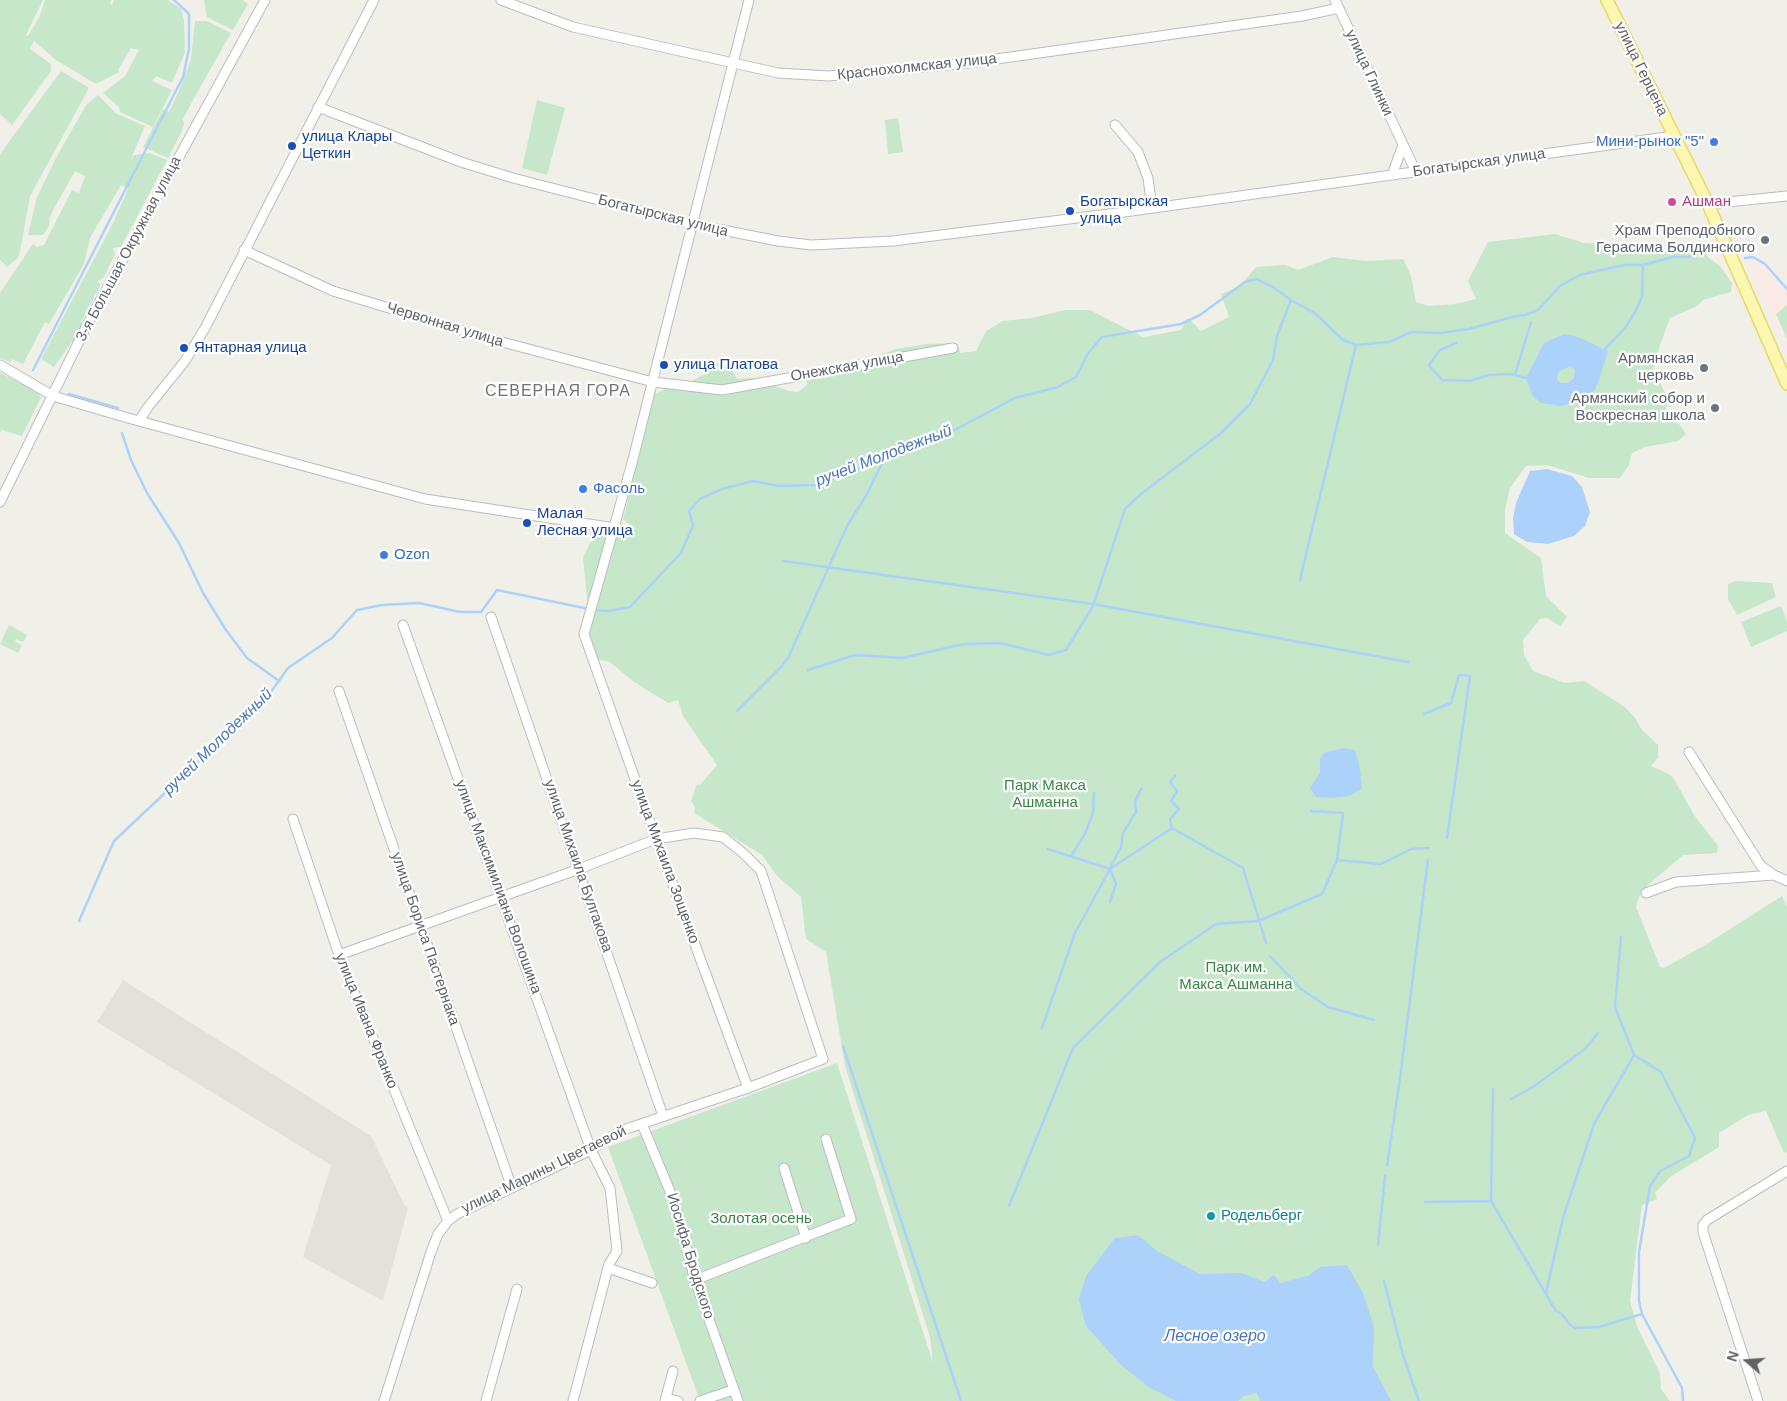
<!DOCTYPE html>
<meta charset="utf-8">
<style>
body{margin:0}
#map{position:relative;width:1787px;height:1401px;overflow:hidden;background:#f1f0e8;font-family:Arial,sans-serif}
canvas{display:block}
.north{position:absolute;left:1722px;top:1336px;width:50px;height:50px;-webkit-text-stroke:4px #fff;paint-order:stroke;rotate:288deg;font-size:14px;font-weight:700;line-height:20px;text-align:center;color:#5f6268}
.north::after{content:'';display:block;margin:auto;width:18px;height:22px;background:#5f6268;clip-path:polygon(50% 0,100% 100%,50% 72%,0 100%)}
</style>
<div id="map">
<canvas width="1787" height="1401"></canvas>
<div class="north">N</div>
</div>
<script>
const ctx = document.querySelector('canvas').getContext('2d');
ctx.lineJoin = 'round';
function fillPath(path, color) {
  ctx.fillStyle = color;
  ctx.fill(path, 'evenodd');
}
function shape(rows) {
  const path = new Path2D();
  for (const r of rows) {
    path.moveTo(r[0], r[1]);
    for (let i = 2; i < r.length; i += 2) path.lineTo(r[i], r[i + 1]);
  }
  return path;
}
function strokePath(path, color, width, dash) {
  ctx.strokeStyle = color;
  ctx.lineWidth = width;
  ctx.lineCap = dash ? 'butt' : 'round';
  ctx.setLineDash(dash || []);
  ctx.stroke(path);
}
function label(font, color, halo, rows, align = 'center') {
  ctx.font = font + ' Arial,sans-serif';
  ctx.lineWidth = 4.5;
  ctx.setLineDash([]);
  ctx.textBaseline = 'middle';
  ctx.strokeStyle = halo;
  ctx.fillStyle = color;
  for (const [text, x, y, turn = 0] of rows) {
    ctx.save();
    ctx.translate(x, y);
    ctx.rotate((+turn || 0) * Math.PI / 180);
    ctx.textAlign = isNaN(turn) ? turn : align;
    if (halo) ctx.strokeText(text, 0, 0);
    ctx.fillText(text, 0, 0);
    ctx.restore();
  }
}
fillPath(shape([
 [123,980,371,1136,404,1204,408,1208,383,1301,303,1257,331,1165,97,1022]
]), '#e3e1dc');
fillPath(shape([
 [1746,259,1768,269,1787,293,1787,351]
]), '#fbeae6');
fillPath(shape([
 [0,0,43,0,26,35,28,36,39,18,45,0,111,0,110,4,112,5,114,0,168,0,181,9,184,20,185,52,172,83,156,76,152,81,172,90,153,127,120,112,119,107,103,93,125,76,139,50,131,48,118,70,119,72,96,84,56,60,34,41,30,49,51,64,51,71,12,125,0,114],
 [204,0,243,0,248,4,233,30,207,17],
 [195,21,207,21,231,33,193,100,183,119,184,124,182,131,168,158,143,147,163,109,169,112,178,93,191,59],
 [61,71,88,87,88,90,30,196,20,252,18,258,7,267,0,260,0,154],
 [98,95,117,114,145,126,130,161,134,155,150,153,167,160,121,247,113,248,115,254,104,277,97,282,101,284,81,322,82,328,54,367,41,359,113,223,128,189,121,185,90,238,84,264,49,324,45,322,23,364,12,359,10,362,0,358,0,293,33,244,37,247,44,245,72,190,79,193,86,174,85,176,75,171,50,216,49,226,43,235,28,235,37,197,56,158,86,105],
 [537,100,565,108,547,175,522,168],
 [898,118,903,152,888,154,885,120],
 [1555,234,1584,243,1636,246,1652,252,1670,252,1699,243,1709,258,1720,266,1732,283,1731,292,1703,300,1697,306,1670,318,1660,345,1652,373,1656,373,1667,398,1666,413,1671,421,1679,424,1686,434,1678,441,1645,447,1632,453,1629,465,1620,478,1589,478,1547,465,1526,466,1510,488,1505,510,1505,533,1541,558,1546,596,1567,617,1560,626,1547,618,1540,619,1523,640,1524,655,1533,671,1565,683,1584,681,1625,707,1635,718,1642,730,1658,745,1658,758,1651,766,1669,774,1674,779,1694,815,1718,846,1717,853,1683,855,1641,891,1636,907,1660,967,1664,968,1705,945,1782,896,1787,907,1787,1152,1784,1153,1766,1111,1748,1115,1719,1133,1719,1147,1670,1177,1655,1193,1657,1199,1642,1205,1630,1301,1637,1326,1660,1374,1661,1389,1670,1401,700,1401,608,1147,837,1063,933,1363,930,1337,845,1066,826,952,806,939,801,897,777,876,762,855,694,813,695,807,691,801,697,784,700,785,717,765,683,716,678,700,668,703,634,682,610,662,597,659,586,646,587,598,583,558,590,543,601,533,629,535,634,528,623,519,655,394,665,389,676,389,705,374,715,363,730,367,737,379,754,378,788,391,798,392,807,385,806,370,863,361,896,349,926,344,957,343,960,353,976,351,986,331,1003,321,1032,318,1065,310,1090,310,1143,337,1181,330,1188,318,1201,331,1229,317,1221,294,1240,286,1256,267,1285,265,1298,270,1333,257,1366,261,1403,259,1411,276,1416,302,1428,306,1455,304,1476,299,1468,281,1488,242],
 [1787,305,1787,339,1776,314],
 [0,373,35,390,41,397,22,436,2,430,0,433],
 [1736,581,1772,583,1776,597,1737,615,1728,599,1728,584],
 [1781,606,1787,621,1787,631,1751,647,1741,622],
 [9,625,27,635,23,642,16,639,15,641,22,646,18,653,0,644]
]), '#c6e7c9');
fillPath(shape([
 [1564,334,1578,337,1608,351,1599,380,1595,390,1583,401,1562,406,1541,403,1532,395,1526,378,1544,343],
 [1570,366,1575,370,1574,378,1568,383,1560,383,1557,379,1558,372],
 [1547,469,1572,476,1582,487,1590,512,1585,526,1574,536,1548,544,1527,542,1514,534,1513,518,1516,503,1530,471],
 [1342,748,1355,750,1360,769,1362,788,1350,796,1330,798,1316,797,1310,788,1320,773,1320,759,1324,753],
 [1138,1235,1157,1251,1200,1274,1241,1273,1264,1282,1274,1275,1280,1283,1308,1276,1320,1267,1347,1265,1363,1293,1374,1327,1373,1367,1391,1401,1260,1401,1257,1393,1243,1396,1238,1401,1176,1401,1150,1388,1122,1366,1086,1326,1079,1299,1086,1276,1115,1238]
]), '#acd2fc');
strokePath(shape([
 [1745,258,1753,257,1765,264,1787,289],
 [1456,343,1440,350,1429,365,1442,380,1469,381,1489,375,1511,374,1526,378],
 [1605,349,1626,327,1636,310,1642,296,1643,265],
 [33,370,183,77,189,49,189,14,174,0],
 [1515,375,1531,322],
 [69,394,118,408],
 [122,433,131,460,147,493,179,543,203,593,226,630,247,658,279,681],
 [783,561,1093,604,1408,662],
 [1300,580,1356,345],
 [594,610,609,611,630,607,681,553,693,525,689,511,700,499,722,489,753,481,779,486,815,485,945,435,1015,398,1058,387,1076,377,1088,353,1102,337,1181,324,1200,315,1245,282,1256,279,1273,287,1291,300,1316,314,1343,340,1356,345,1389,342,1411,332,1440,333,1469,329,1516,316,1525,315,1538,310,1560,286,1580,275,1624,265,1643,265,1672,257,1690,257,1708,249],
 [808,670,855,655,902,658,964,644,1000,643,1049,655,1066,650,1093,606,1125,509,1141,494,1221,433,1250,404,1273,360,1277,336,1291,300],
 [737,711,782,666,789,656,847,526,867,494,885,457],
 [1424,714,1451,703,1459,675,1470,676,1447,838],
 [1311,811,1343,813,1337,860],
 [1172,828,1170,819,1179,809,1171,801,1177,791,1170,782,1175,776],
 [1048,849,1110,869,1116,884,1110,902],
 [1071,856,1085,834,1093,813,1094,793],
 [1110,868,1121,847,1123,833,1136,812,1135,802,1141,789],
 [79,921,114,841,268,696,288,668,332,638,357,610,382,605,419,603,460,612,481,612,497,590,589,609],
 [1621,937,1615,1007,1634,1055,1661,1072,1695,1138,1689,1156,1660,1171,1650,1186,1639,1252,1639,1301,1642,1314,1682,1388,1683,1401],
 [1270,956,1301,989,1328,1007,1374,1020],
 [1042,1028,1075,933,1110,869,1172,828,1243,868,1266,943],
 [843,1046,961,1401],
 [1493,1089,1491,1201,1556,1311,1562,1314,1570,1325,1575,1328,1599,1327,1642,1314],
 [1511,1099,1533,1087,1585,1049,1598,1033],
 [1387,1166,1400,1078,1428,860],
 [1425,1202,1491,1201],
 [1009,1206,1073,1048,1160,962,1216,924,1258,921,1322,894,1337,860,1381,864,1411,849,1429,848],
 [1378,1245,1385,1176],
 [1384,1281,1403,1355,1419,1401],
 [1546,1293,1563,1218,1594,1124,1634,1055]
]), '#acd2fc', 2.5);
const minor = shape([
 [501,0,573,27,778,73,829,76,968,63,1302,16,1339,8],
 [1335,0,1416,172],
 [318,107,461,162,513,178,692,224,778,241,811,245,893,241,1117,213,1674,136],
 [1115,125,1138,152,1148,178,1152,208],
 [1392,175,1403,145],
 [1708,204,1787,196],
 [244,250,333,291,487,338,653,382,722,390,953,348],
 [0,365,53,396,128,418,425,499,615,528],
 [139,421,148,407,185,361,205,328,374,0],
 [0,502,88,323,265,0],
 [491,617,663,1116],
 [403,625,591,1150,610,1188,617,1251,609,1264,573,1401],
 [339,691,512,1188],
 [1689,752,1761,866,1774,875],
 [293,819,339,955,448,1221],
 [1646,893,1676,882,1774,875,1787,881],
 [339,955,579,869,656,839,694,833,723,837,743,853,761,871,823,1059,748,1088,620,1131,591,1150,457,1214,448,1221,438,1234,431,1252,384,1401],
 [748,1088,656,839,584,634,632,463,749,0],
 [642,1124,674,1201,695,1280,738,1401],
 [784,1168,806,1238],
 [608,1268,652,1283],
 [695,1280,851,1219,826,1139],
 [666,1398,678,1401],
 [486,1401,517,1289],
 [665,1401,673,1371],
 [700,1401,733,1390],
 [1758,1401,1703,1232,1703,1225,1707,1220,1787,1171]
]);
const major = shape([
 [1607,0,1708,204,1787,384]
]);
strokePath(minor, '#babcc1', 11);
strokePath(major, '#eed564', 14);
strokePath(minor, '#fff', 9);
strokePath(major, '#fdf8b1', 11);
for (const [x, y, r, color] of [
 [1714,142,5,"#3f7fe0"],
 [292,146,5,"#1a4fb4"],
 [1672,202,5,"#d1479c"],
 [1070,211,5,"#1a4fb4"],
 [1765,240,5,"#6b7280"],
 [184,348,5,"#1a4fb4"],
 [664,365,5,"#1a4fb4"],
 [1704,368,5,"#6b7280"],
 [1715,408,5,"#6b7280"],
 [583,489,5,"#3f7fe0"],
 [527,523,5,"#1a4fb4"],
 [384,555,5,"#3f7fe0"],
 [1211,1216,5,"#0f9aa8"]
]) {
  const dot = new Path2D();
  dot.arc(x, y, r, 0, 2 * Math.PI);
  ctx.fillStyle = color;
  ctx.fill(dot);
  strokePath(dot, '#fff', 2);
}
label('15px', '#5f6268', '#fff', [
 ["Краснохолмская улица",917,67,-6],
 ["улица Герцена",1641,69,64],
 ["улица Глинки",1369,73,65],
 ["Богатырская улица",1479,163,-8],
 ["Богатырская улица",663,216,14],
 ["3-я Большая Окружная улица",129,249,-62],
 ["Червонная улица",445,325,17],
 ["Онежская улица",847,367,-10],
 ["улица Михаила Зощенко",665,862,70],
 ["улица Михаила Булгакова",578,866,71],
 ["улица Максимилиана Волошина",498,887,70],
 ["улица Бориса Пастернака",425,939,71],
 ["улица Ивана Франко",366,1021,68],
 ["улица Марины Цветаевой",544,1170,-26],
 ["Иосифа Бродского",690,1256,73]
]);
label('15px', '#164399', '#fff', [
 ["улица Клары",302,137],
 ["Цеткин",302,154],
 ["Богатырская",1080,202],
 ["улица",1080,219],
 ["Янтарная улица",194,348],
 ["улица Платова",674,365],
 ["Малая",537,514],
 ["Лесная улица",537,531]
], 'left');
label('15px', '#366cbe', '#fff', [
 ["Мини-рынок \"5\"",1704,142,"right"],
 ["Фасоль",593,489],
 ["Ozon",394,555]
], 'left');
label('15px', '#b23c85', '#fff', [
 ["Ашман",1682,202]
], 'left');
label('15px', '#5b616d', '#fff', [
 ["Храм Преподобного",1755,231],
 ["Герасима Болдинского",1755,248],
 ["Армянская",1694,359],
 ["церковь",1694,376],
 ["Армянский собор и",1705,399],
 ["Воскресная школа",1705,416]
], 'right');
label('15px', '#388543', '#fff', [
 ["Парк Макса",1045,786],
 ["Ашманна",1045,803],
 ["Парк им.",1236,968],
 ["Макса Ашманна",1236,985],
 ["Золотая осень",761,1219]
]);
label('15px', '#0d838f', '#fff', [
 ["Родельберг",1221,1216]
], 'left');
ctx.letterSpacing = '1px';
label('16px', '#70747a', '#fff', [
 ["СЕВЕРНАЯ ГОРА",558,392]
]);
ctx.letterSpacing = '0px';
label('italic 16px', '#4a76b8', '#fff', [
 ["ручей Молодежный",884,456,-21],
 ["ручей Молодежный",218,742,-44],
 ["Лесное озеро",1215,1337]
]);
</script>
